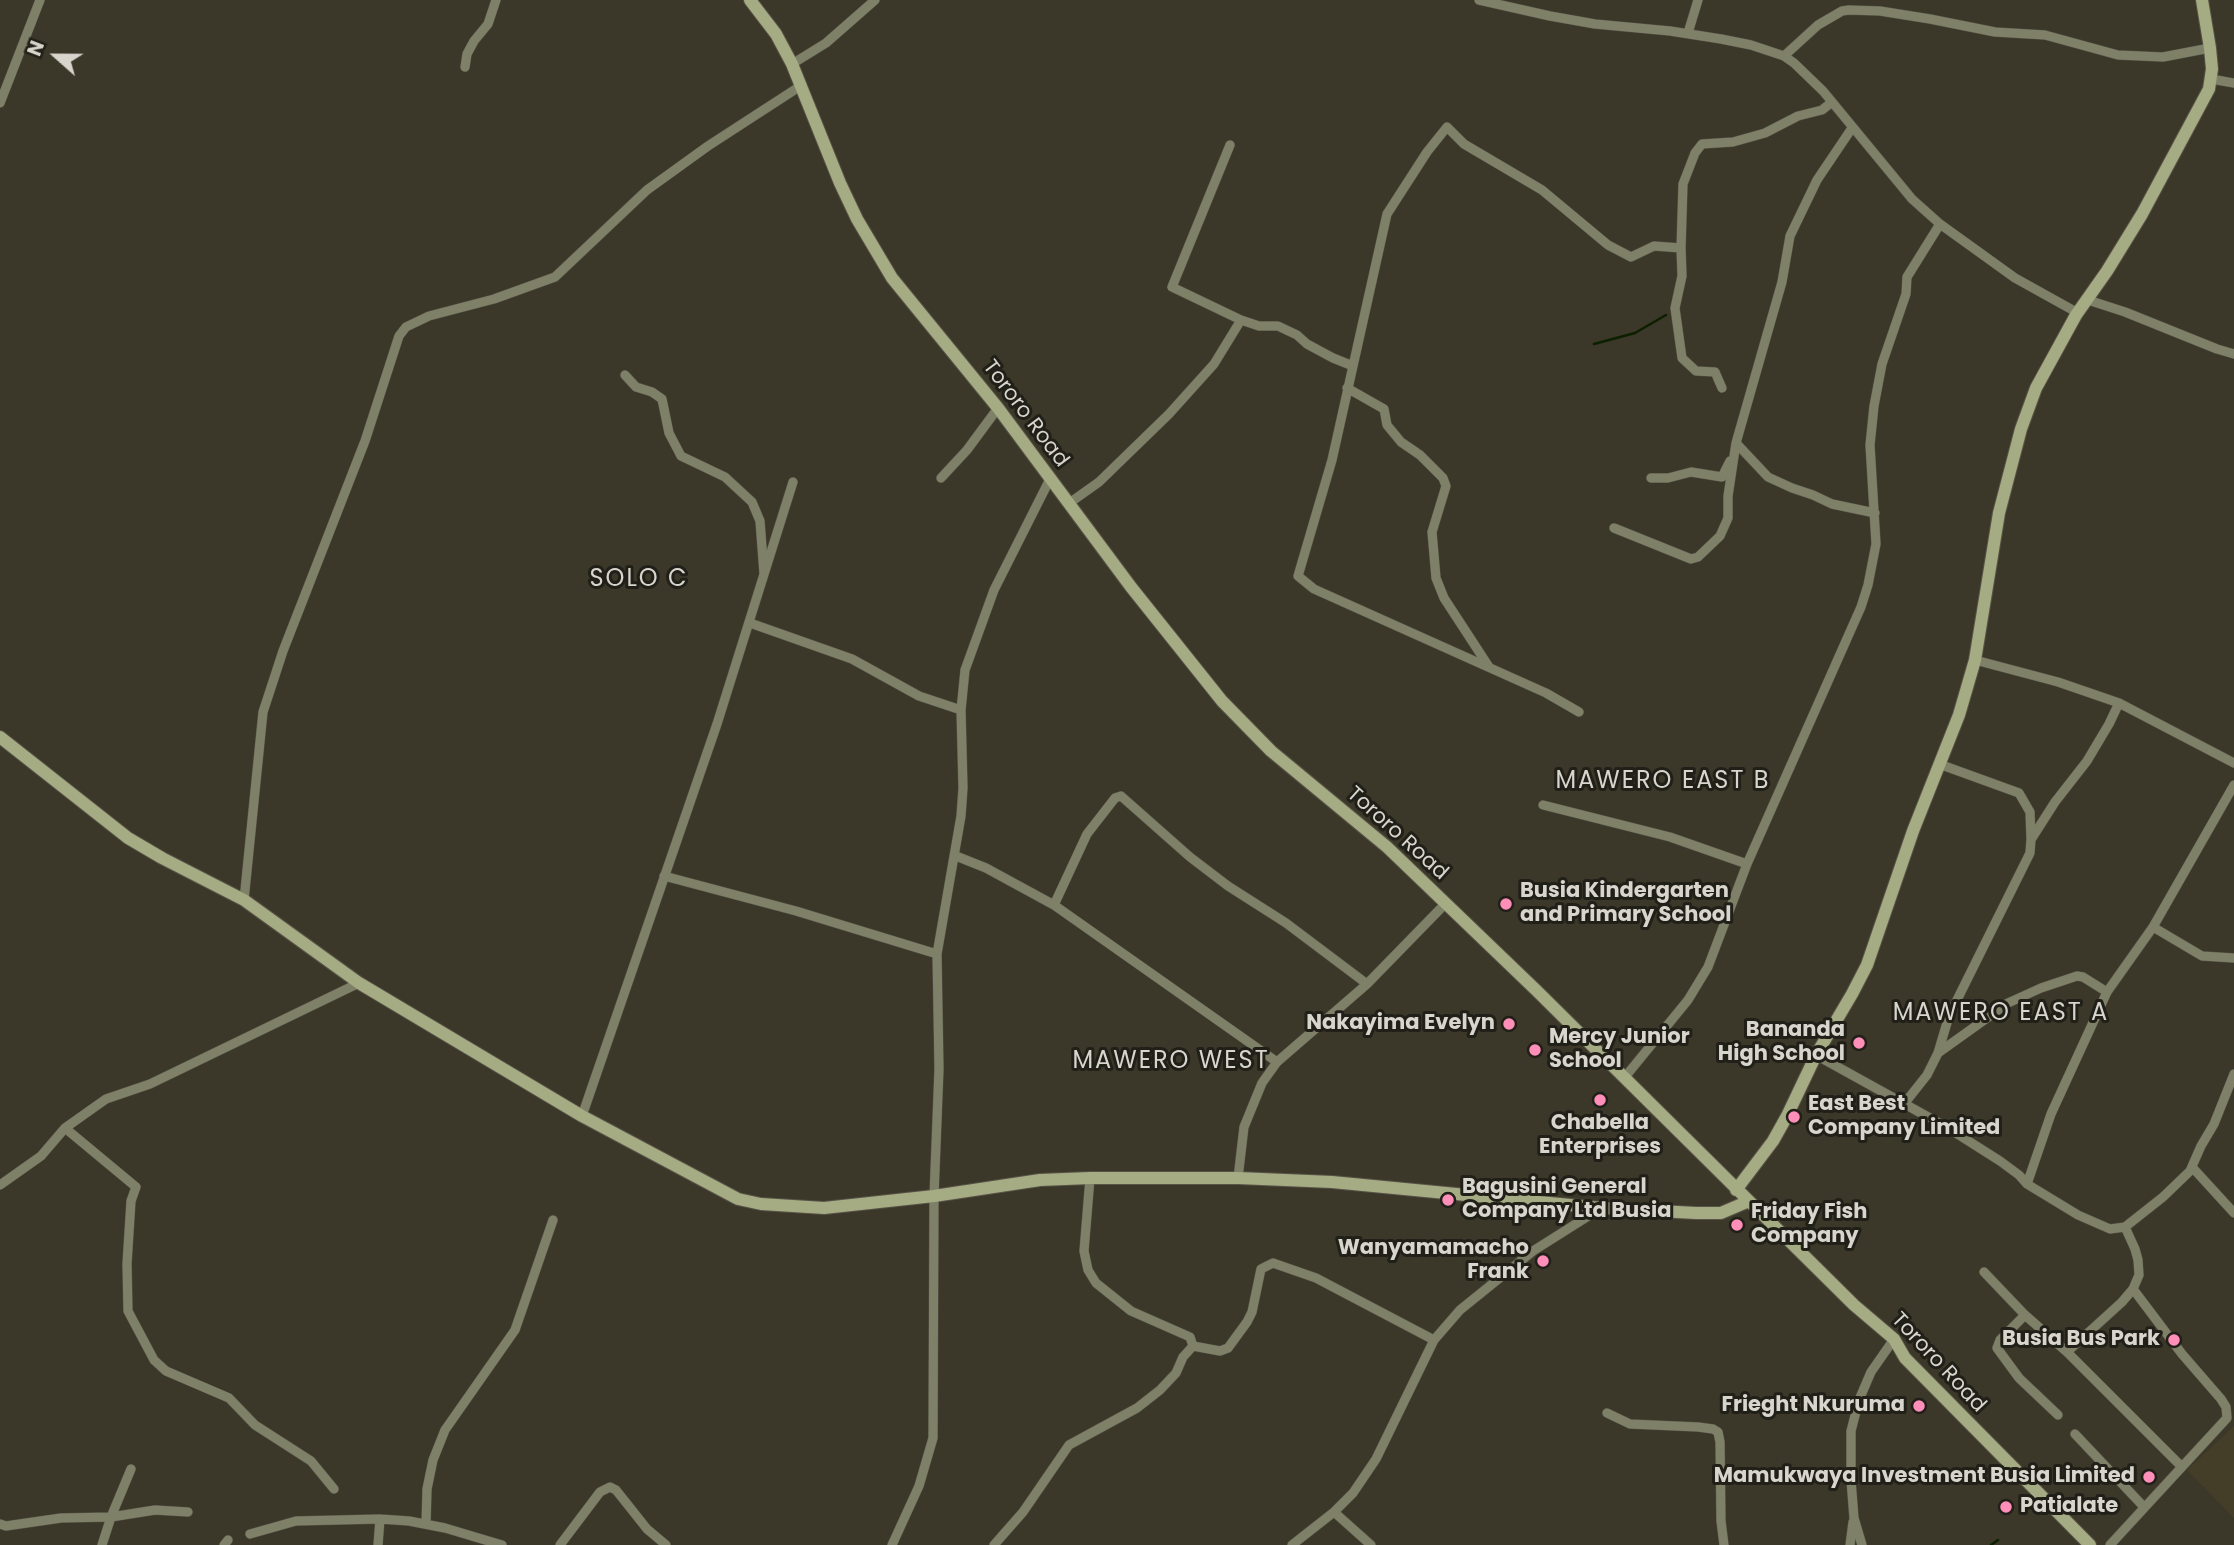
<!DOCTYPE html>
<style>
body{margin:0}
#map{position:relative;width:2234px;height:1545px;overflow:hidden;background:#3b3729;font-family:Poppins,sans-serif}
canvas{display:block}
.north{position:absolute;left:21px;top:21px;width:70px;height:70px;-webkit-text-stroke:5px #201f18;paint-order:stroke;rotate:291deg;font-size:19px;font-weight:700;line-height:28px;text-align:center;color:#d8d5cd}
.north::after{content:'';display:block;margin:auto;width:24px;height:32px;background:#d8d5cd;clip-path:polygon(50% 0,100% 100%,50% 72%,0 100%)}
</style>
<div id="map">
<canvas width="2234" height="1545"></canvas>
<div class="north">N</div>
</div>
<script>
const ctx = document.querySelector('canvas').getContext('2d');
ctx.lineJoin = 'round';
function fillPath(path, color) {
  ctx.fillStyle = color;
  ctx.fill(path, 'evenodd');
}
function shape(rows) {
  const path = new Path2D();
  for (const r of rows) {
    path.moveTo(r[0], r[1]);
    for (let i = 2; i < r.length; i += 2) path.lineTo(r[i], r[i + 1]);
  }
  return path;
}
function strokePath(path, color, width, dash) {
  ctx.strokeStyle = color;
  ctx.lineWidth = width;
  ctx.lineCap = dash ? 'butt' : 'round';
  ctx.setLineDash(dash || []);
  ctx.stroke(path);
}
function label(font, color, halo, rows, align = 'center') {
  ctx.font = font + ' Poppins,sans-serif';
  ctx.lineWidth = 6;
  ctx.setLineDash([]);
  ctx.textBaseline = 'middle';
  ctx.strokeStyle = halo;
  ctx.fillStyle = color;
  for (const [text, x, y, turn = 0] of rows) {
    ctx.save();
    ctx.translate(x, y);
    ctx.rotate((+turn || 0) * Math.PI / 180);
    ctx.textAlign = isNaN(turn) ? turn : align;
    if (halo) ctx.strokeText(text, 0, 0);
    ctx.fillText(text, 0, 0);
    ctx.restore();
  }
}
fillPath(shape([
 [2234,1426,2234,1518,2187,1470]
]), '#443e29');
strokePath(shape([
 [1594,344,1635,333,1666,315],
 [1991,1545,1998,1540]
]), '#0c2000', 2.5);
const street = shape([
 [1479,0,1550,16,1595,24,1670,31,1721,39,1751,45,1784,56,1794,63,1823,91,1912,199,1940,224,2015,278,2078,313],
 [1688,33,1698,0],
 [1784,56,1818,25,1842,11,1849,10,1880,11,1930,19,1995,32,2045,35,2118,55,2163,57,2210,48],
 [792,64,826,43,875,0],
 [465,67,467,54,474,41,488,24,496,0],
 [2211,79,2234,83],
 [0,103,40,0],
 [1230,145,1172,287,1241,320],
 [1681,248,1682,276,1675,308,1682,358,1696,371,1715,372,1722,388],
 [2088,300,2125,312,2217,349,2234,354],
 [625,375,636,387,652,392,662,399,669,433,681,456,725,477,752,502,760,521,764,574],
 [1347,388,1384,409,1387,425,1401,442,1420,455,1443,478,1446,486,1432,532,1436,578,1444,598,1489,667],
 [1736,445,1736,443,1768,477,1792,488,1813,495,1832,504,1875,513],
 [941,478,967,450,998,408],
 [1651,478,1668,478,1691,472,1722,477,1730,461],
 [1068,504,1099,482,1169,414,1214,364,1241,320,1259,326,1278,326,1297,335,1307,344,1333,358,1353,366],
 [1614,528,1691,559,1698,557,1720,536,1728,518,1728,496,1736,443,1782,282,1790,236,1817,180,1852,128],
 [750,623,852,659,919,696,961,710],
 [1975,660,2058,682,2119,703,2234,763],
 [1579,712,1546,693,1314,589,1298,576,1332,460,1387,214,1427,152,1447,127,1464,144,1542,190,1608,245,1631,257,1654,246,1681,248,1683,184,1695,153,1702,144,1733,142,1765,133,1798,116,1822,110,1832,102],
 [1543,805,1670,837,1747,864],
 [2032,838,2055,802,2087,761,2109,724,2119,703],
 [956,856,986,868,1054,905,1277,1062,1367,984,1445,904],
 [664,876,796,911,937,954],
 [244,900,263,712,283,651,365,441,399,336,406,327,429,316,494,299,555,277,647,190,708,146,802,85],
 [1054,905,1087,834,1115,798,1121,796,1190,857,1228,886,1286,923,1367,984],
 [2153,927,2202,956,2234,958],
 [1938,1053,1949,1016,2030,853,2031,839,2030,812,2019,793,1939,764],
 [1816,1055,1948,1128,2000,1161,2019,1175,2027,1184,2078,1215,2110,1229,2125,1227,2135,1249,2138,1260,2139,1275,2133,1289,2122,1302,2067,1352],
 [1625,1077,1688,1000,1708,967,1747,864,1861,607,1868,585,1876,544,1870,445,1874,406,1882,364,1906,294,1907,277,1940,224],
 [1904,1104,1927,1075,1938,1053,2008,1003,2041,988,2077,976,2083,977,2107,992],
 [582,1116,717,724,793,482],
 [65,1128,136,1187,131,1201,127,1264,128,1311,154,1360,166,1371,229,1398,255,1425,311,1461,334,1489],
 [2192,1167,2234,1213],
 [1238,1178,1244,1127,1262,1083,1277,1062],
 [2027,1184,2051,1114,2107,992,2153,927,2234,785],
 [0,1185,41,1156,65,1128,106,1099,150,1084,359,983],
 [2125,1227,2163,1197,2190,1171,2201,1146,2214,1124,2234,1074],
 [1984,1272,2025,1315,2067,1352,2182,1467],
 [2025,1315,2000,1340,1997,1348,2019,1378,2058,1415],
 [1193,1346,1220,1351,1228,1348,1247,1322,1252,1312,1261,1269,1273,1263,1316,1278,1434,1340],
 [1607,1413,1630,1424,1698,1427,1713,1429,1718,1432,1720,1442,1721,1521,1724,1545],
 [2075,1434,2144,1507],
 [1334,1512,1371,1545],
 [0,1524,6,1526,61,1518,111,1517,155,1510,188,1512],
 [426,1524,427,1489,433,1460,445,1430,515,1330,553,1220],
 [250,1534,296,1521,380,1519,409,1521,445,1528,502,1545],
 [102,1545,111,1517,131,1469],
 [224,1545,228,1540],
 [378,1545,380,1519],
 [560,1545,600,1492,610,1487,616,1490,647,1529,666,1545],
 [892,1545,919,1486,933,1438,934,1196,939,1069,937,954,961,816,963,788,961,710,965,670,994,590,1050,479],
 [994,1545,1023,1512,1069,1445,1137,1408,1160,1390,1176,1373,1183,1357,1193,1346,1190,1337,1131,1311,1096,1283,1088,1270,1084,1251,1090,1178],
 [1292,1545,1334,1512,1353,1493,1376,1459,1434,1340,1460,1310,1533,1251,1601,1208],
 [1850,1545,1853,1522],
 [1862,1545,1854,1518,1851,1480,1851,1431,1859,1400,1871,1372,1894,1339],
 [2110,1545,2227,1418,2226,1407,2221,1399,2182,1354,2133,1289]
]);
const secondary = shape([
 [750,0,776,34,792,64,840,183,857,219,892,278,998,408,1131,587,1222,701,1271,751,1387,847,1537,991,1854,1305,1894,1339,1905,1358,2090,1545],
 [0,737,128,838,162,858,244,900,359,983,582,1116,738,1199,761,1204,824,1208,934,1196,1040,1180,1090,1178,1238,1178,1332,1182,1601,1208,1696,1213,1721,1213,1749,1201],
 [1736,1190,1773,1141,1787,1116,1816,1055,1852,994,1867,965,1913,831,1959,715,1975,660,1999,513,2021,429,2036,388,2076,315,2107,271,2142,214,2209,89,2212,69,2210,48,2202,0]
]);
strokePath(street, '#575347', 10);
strokePath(secondary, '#575347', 14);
strokePath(street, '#7e8168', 9);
strokePath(secondary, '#a5ab82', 12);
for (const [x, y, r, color] of [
 [1506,904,7,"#ff8eb9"],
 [1509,1024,7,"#ff8eb9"],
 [1859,1043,7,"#ff8eb9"],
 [1535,1050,7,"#ff8eb9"],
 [1600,1100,7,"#ff8eb9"],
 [1794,1117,7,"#ff8eb9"],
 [1448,1200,7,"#ff8eb9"],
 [1737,1225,7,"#ff8eb9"],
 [1543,1261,7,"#ff8eb9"],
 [2174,1340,7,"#ff8eb9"],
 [1919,1406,7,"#ff8eb9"],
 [2149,1477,7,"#ff8eb9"],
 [2006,1507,7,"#ff8eb9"]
]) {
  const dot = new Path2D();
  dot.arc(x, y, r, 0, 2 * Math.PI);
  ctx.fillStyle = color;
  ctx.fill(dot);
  strokePath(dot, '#201f18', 2.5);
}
label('21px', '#d8d5cd', '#201f18', [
 ["Tororo Road",1025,414,53],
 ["Tororo Road",1397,834,42],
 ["Tororo Road",1938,1363,47]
]);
label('bold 21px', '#d8d5cd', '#201f18', [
 ["Busia Kindergarten",1520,892],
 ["and Primary School",1520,916],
 ["Nakayima Evelyn",1495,1024,"right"],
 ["Bananda",1845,1031,"right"],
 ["High School",1845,1055,"right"],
 ["Mercy Junior",1549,1038],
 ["School",1549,1062],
 ["East Best",1808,1105],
 ["Company Limited",1808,1129],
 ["Chabella",1600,1124,"center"],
 ["Enterprises",1600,1148,"center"],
 ["Bagusini General",1462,1188],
 ["Company Ltd Busia",1462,1212],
 ["Friday Fish",1751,1213],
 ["Company",1751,1237],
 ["Wanyamamacho",1529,1249,"right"],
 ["Frank",1529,1273,"right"],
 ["Busia Bus Park",2160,1340,"right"],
 ["Frieght Nkuruma",1905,1406,"right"],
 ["Mamukwaya Investment Busia Limited",2135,1477,"right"],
 ["Patialate",2020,1507]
], 'left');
ctx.letterSpacing = '2px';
label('24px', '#d8d5cd', '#201f18', [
 ["SOLO C",639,580],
 ["MAWERO EAST B",1663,782],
 ["MAWERO EAST A",2001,1014],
 ["MAWERO WEST",1171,1062]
]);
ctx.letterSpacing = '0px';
</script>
